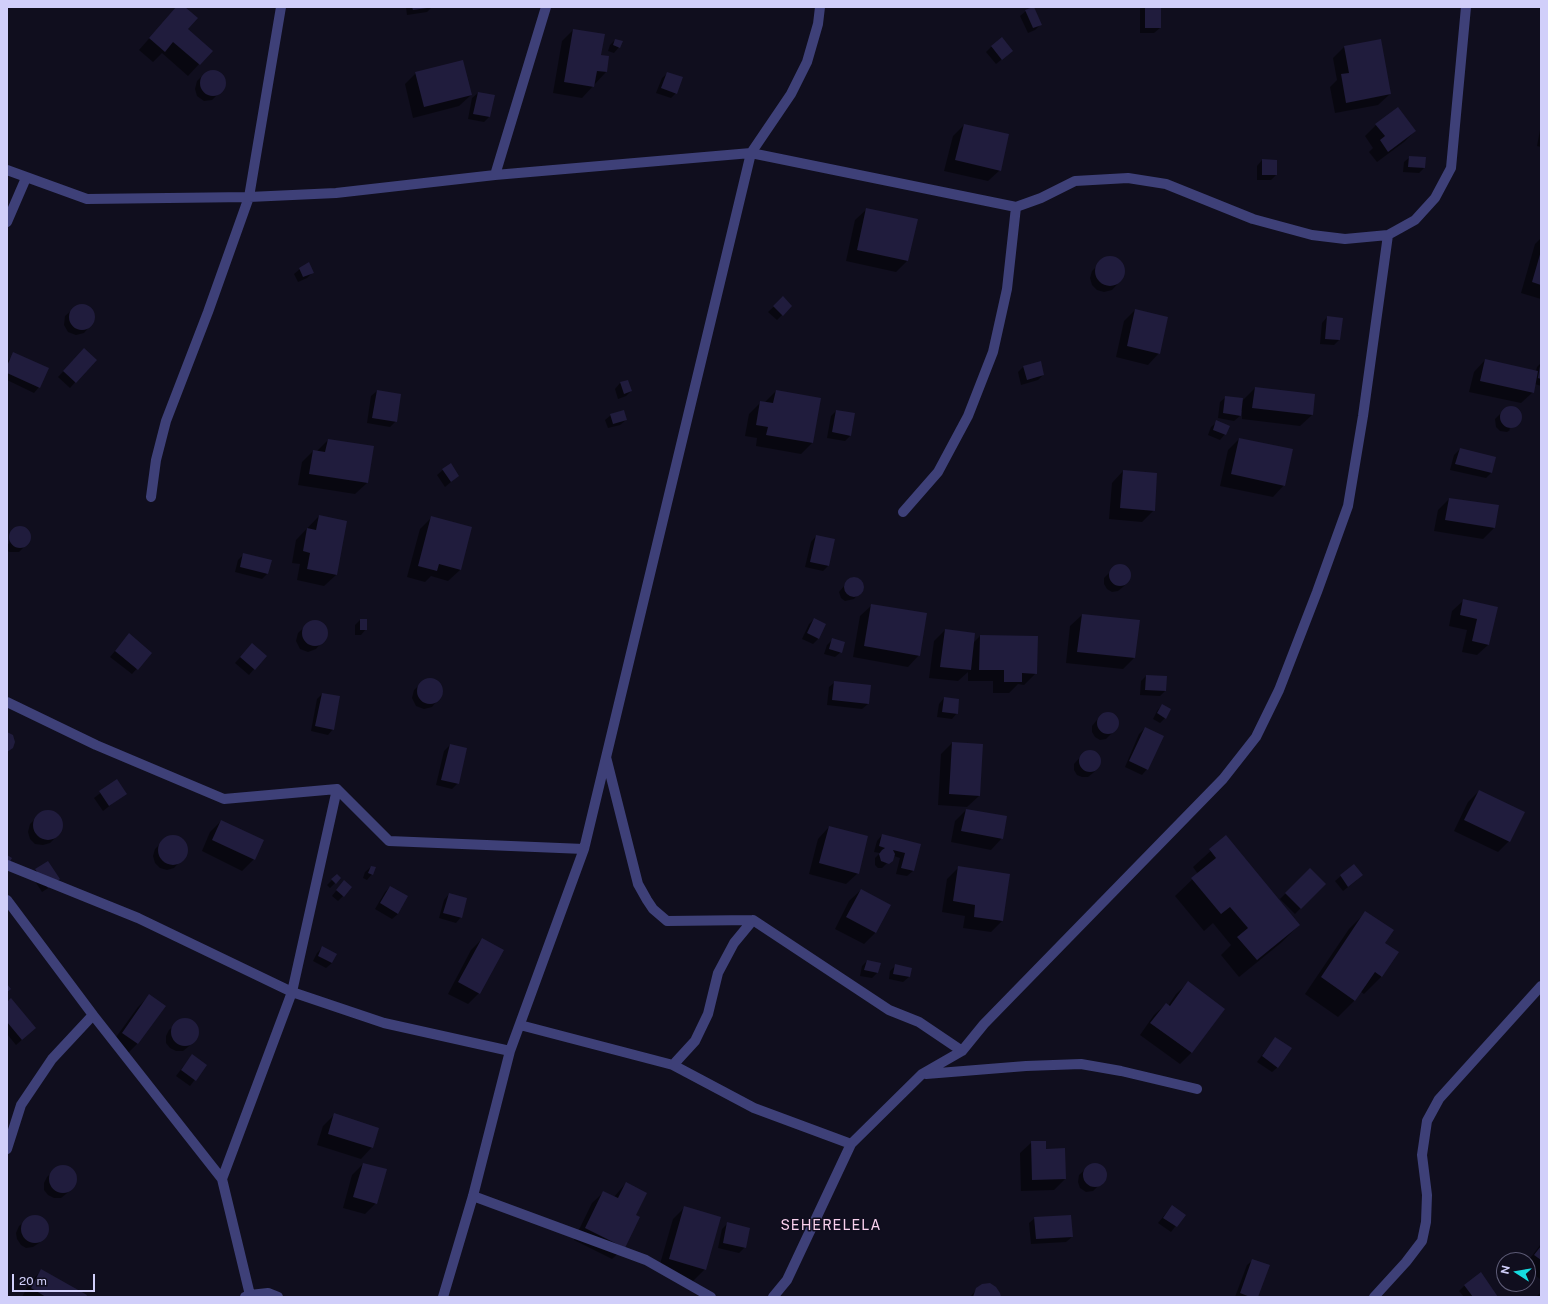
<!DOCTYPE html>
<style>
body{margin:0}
#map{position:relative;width:1548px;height:1304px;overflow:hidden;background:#100e1e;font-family:"Public Sans",sans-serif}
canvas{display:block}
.frame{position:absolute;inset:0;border:8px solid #d1cffa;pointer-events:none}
.north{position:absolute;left:1496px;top:1252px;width:40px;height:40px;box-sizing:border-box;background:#100e1e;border:1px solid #5d5b76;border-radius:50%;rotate:282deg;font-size:11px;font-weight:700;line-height:16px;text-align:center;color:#d1cffa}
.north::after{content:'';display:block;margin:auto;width:14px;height:18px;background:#16dadf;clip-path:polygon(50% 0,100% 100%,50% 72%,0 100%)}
.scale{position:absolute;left:12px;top:1274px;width:83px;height:18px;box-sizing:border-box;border:2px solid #d1cffa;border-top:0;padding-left:5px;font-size:12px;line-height:14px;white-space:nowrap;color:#d1cffa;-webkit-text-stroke:3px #100e1e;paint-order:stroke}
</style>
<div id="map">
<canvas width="1548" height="1304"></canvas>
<div class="frame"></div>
<div class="north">N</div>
<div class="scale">20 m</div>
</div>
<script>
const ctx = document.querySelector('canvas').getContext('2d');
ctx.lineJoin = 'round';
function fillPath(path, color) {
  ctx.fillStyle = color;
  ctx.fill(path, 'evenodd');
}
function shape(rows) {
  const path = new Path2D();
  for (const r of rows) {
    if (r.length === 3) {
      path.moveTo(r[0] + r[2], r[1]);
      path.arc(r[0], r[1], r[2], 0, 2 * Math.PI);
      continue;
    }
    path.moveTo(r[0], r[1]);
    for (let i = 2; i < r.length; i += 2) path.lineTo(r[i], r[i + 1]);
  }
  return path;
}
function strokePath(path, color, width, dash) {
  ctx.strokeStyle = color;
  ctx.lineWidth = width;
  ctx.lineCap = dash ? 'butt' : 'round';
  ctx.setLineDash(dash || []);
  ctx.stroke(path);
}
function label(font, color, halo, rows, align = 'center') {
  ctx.font = font + ' "Public Sans",sans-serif';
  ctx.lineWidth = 3;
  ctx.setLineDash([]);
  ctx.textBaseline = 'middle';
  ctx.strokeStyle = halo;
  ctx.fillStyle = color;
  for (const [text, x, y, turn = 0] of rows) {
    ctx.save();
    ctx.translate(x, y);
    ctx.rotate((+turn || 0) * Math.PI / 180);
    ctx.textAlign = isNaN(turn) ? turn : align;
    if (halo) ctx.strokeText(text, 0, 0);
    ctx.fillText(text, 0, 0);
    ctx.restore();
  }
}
fillPath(shape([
 [177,7,184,7,186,29,211,51,188,76,162,53,153,62,139,50],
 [406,7,432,7,427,12,407,15],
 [1140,7,1160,7,1160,28,1154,33,1140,33],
 [1026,11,1041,24,1035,30,1028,33,1020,16],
 [573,30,600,55,606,72,582,98,553,93,562,41],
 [615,40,619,47,614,53,608,51,610,45],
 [992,46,1012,51,996,64,986,52],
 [1344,47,1390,94,1378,105,1335,113,1330,87,1337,80,1333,58],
 [214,71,218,72,224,77,225,81,224,88,212,100,204,101,197,96,195,89,197,81,203,75,206,73],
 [416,73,471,95,459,106,413,118,405,84],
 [668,73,676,93,671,98,656,93,662,78],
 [478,93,489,117,484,122,468,119,472,98],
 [964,125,1000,170,988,181,944,171,953,136],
 [1376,125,1415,131,1404,142,1377,162,1369,152,1373,148,1365,136],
 [1541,125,1541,147,1537,146],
 [1410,157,1424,168,1419,173,1403,172,1404,162],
 [1262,160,1276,175,1271,180,1257,180,1257,166],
 [867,209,907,261,896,272,846,261,855,220],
 [1541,238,1541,299,1521,293,1535,244],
 [1110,257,1117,259,1122,264,1124,271,1123,278,1112,290,1104,292,1097,290,1092,285,1090,278,1092,271,1103,260],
 [300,269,313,272,307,278,298,282,294,274],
 [783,298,791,306,777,320,768,312],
 [78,305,87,305,93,311,95,320,84,333,76,335,68,332,64,325,65,316],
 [1135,310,1159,353,1148,365,1116,357,1124,321],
 [1327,317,1339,340,1334,345,1320,344,1322,323],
 [14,354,39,387,34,393,7,380,7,362],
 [79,355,95,360,70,388,58,377],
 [1485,360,1536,371,1537,367,1541,363,1541,386,1535,384,1533,392,1521,403,1469,392,1474,372],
 [1024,366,1043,375,1038,380,1021,385,1018,372],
 [628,381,631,391,626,396,618,399,615,389,620,383],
 [1255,388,1312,415,1300,426,1242,419,1242,411,1240,411,1240,416,1234,421,1218,418,1220,402,1226,397,1242,401],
 [377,391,396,421,390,427,367,423,371,396],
 [776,391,820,399,812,443,801,454,756,446,757,438,745,436,749,414,761,402,765,402],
 [1512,407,1518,410,1521,416,1519,423,1509,429,1510,430,1507,432,1500,431,1496,427,1495,419,1506,408],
 [836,411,851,435,845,441,827,438,831,416],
 [611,415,626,420,620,425,608,428,605,420],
 [1217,422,1225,434,1220,440,1208,435,1211,427],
 [1239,439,1284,485,1273,497,1220,486,1228,450],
 [328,440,367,483,355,494,298,485,302,462,313,451,317,451],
 [1460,449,1495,458,1491,473,1486,478,1450,470,1454,455],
 [450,464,458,476,445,487,437,475],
 [1123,471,1154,510,1142,522,1109,519,1112,483],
 [1449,499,1494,528,1483,539,1434,531,1438,510],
 [319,516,336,575,324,586,297,580,300,564,292,563,296,540],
 [431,518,471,528,460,570,448,581,431,576,425,582,407,577,420,529],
 [23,527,28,531,30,538,27,544,19,552,9,552,7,550,7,543,9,544,11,532,16,528],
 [816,536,828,566,823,571,805,567,811,542],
 [244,554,267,574,262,579,235,572,238,560],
 [1119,565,1125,566,1129,570,1130,576,1128,582,1123,587,1118,591,1112,592,1107,589,1104,584,1104,578,1114,568],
 [855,578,861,583,863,588,854,599,845,601,841,598,839,592,849,580],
 [1464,600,1497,607,1489,644,1477,655,1462,652,1467,630,1449,626,1452,611],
 [872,605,919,655,908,667,853,657,860,616],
 [1082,615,1138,621,1134,658,1123,669,1066,663,1070,626],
 [814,619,818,639,813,644,802,639,809,624],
 [360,620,366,629,361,635,355,635,355,625],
 [311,621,319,622,326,627,327,636,316,649,308,652,300,649,296,641,298,633],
 [945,630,973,643,980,636,1037,637,1036,673,1024,685,1018,684,1009,693,993,693,993,681,968,681,968,672,958,681,929,678,934,641],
 [833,639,841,652,835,657,824,654,827,645],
 [124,640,151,653,132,674,110,657],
 [247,650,265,656,249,675,235,663],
 [1146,676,1165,691,1160,696,1140,695,1141,681],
 [426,679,435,679,442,685,443,693,432,707,424,709,416,706,412,698,414,690],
 [835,682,868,704,862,709,827,705,829,687],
 [322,694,333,729,328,735,311,731,317,699],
 [944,698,957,713,952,719,937,717,939,704],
 [1162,705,1165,718,1160,723,1153,719,1157,711],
 [1107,713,1113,714,1117,718,1118,724,1116,730,1110,735,1106,739,1100,740,1095,737,1092,732,1092,726,1101,715],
 [1145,728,1147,769,1142,775,1125,767,1139,734],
 [952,743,979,796,967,807,938,805,941,754],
 [450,745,458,783,452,789,436,785,444,751],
 [1089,751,1095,752,1099,756,1100,761,1099,767,1093,773,1088,777,1082,777,1077,775,1074,770,1074,764,1084,753],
 [117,780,126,793,103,811,94,798],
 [1479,791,1509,841,1498,852,1454,831,1468,802],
 [966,810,1002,838,991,850,951,842,955,821],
 [48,811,55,813,60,818,62,825,61,832,50,843,43,845,35,844,30,839,28,832,30,824,41,813],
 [221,821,254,859,242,871,202,851,210,832],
 [829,827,858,873,846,884,809,874,818,839],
 [882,835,919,844,913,871,907,876,896,874,900,858,894,856,882,868,878,868,875,865,875,858,880,853,874,852,877,841],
 [173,836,180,837,185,842,187,849,185,856,174,868,167,870,160,868,155,863,153,856,155,849,166,838],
 [1226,837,1299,925,1282,942,1239,977,1221,955,1231,945,1213,923,1204,931,1175,896,1198,874,1193,867],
 [1354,865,1357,880,1343,891,1335,881],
 [371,867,372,874,367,880,363,878,365,872],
 [959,867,1002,921,991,932,963,928,965,916,942,912,947,879],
 [1310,869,1324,884,1295,914,1280,899],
 [36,870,53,885,42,892,31,875],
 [337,875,340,878,330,888,327,885],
 [339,887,343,896,338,901,332,896],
 [390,887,398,914,392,919,375,909,385,892],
 [861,890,890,905,875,933,864,944,835,929,849,901],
 [449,894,461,917,456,923,439,918,444,900],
 [1366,912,1384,943,1397,953,1381,977,1364,994,1360,991,1355,1000,1338,1017,1305,994,1349,929],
 [482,939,479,993,468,1004,448,994,471,950],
 [323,947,336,955,332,963,326,968,313,961,317,953],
 [867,961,880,964,877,973,872,978,860,976,862,966],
 [896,965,911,969,909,977,903,982,889,979,890,971],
 [1188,983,1223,1009,1191,1053,1180,1064,1140,1035,1154,1015,1166,1004,1168,1006,1176,994],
 [149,996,164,1006,137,1044,126,1055,111,1044,138,1007],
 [7,1003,35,1028,16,1045,7,1034],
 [180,1020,187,1020,193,1022,197,1028,197,1035,194,1041,188,1047,183,1051,176,1051,170,1048,166,1043,166,1036,169,1030],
 [1275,1038,1278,1067,1272,1072,1257,1062],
 [192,1055,206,1065,190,1086,176,1076],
 [334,1115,372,1147,361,1159,317,1145,323,1126],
 [1032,1142,1046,1150,1065,1179,1054,1190,1021,1191,1020,1153],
 [363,1164,376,1203,365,1214,343,1208,352,1175],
 [1097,1164,1103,1167,1106,1173,1104,1180,1093,1191,1086,1192,1080,1188,1078,1182,1079,1175,1090,1165],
 [65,1166,71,1169,75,1175,75,1182,72,1188,66,1194,61,1198,54,1198,48,1195,44,1190,44,1183,47,1177,53,1171,58,1167],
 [626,1183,634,1216,624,1248,612,1259,574,1240,592,1203,604,1192,614,1197],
 [1172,1206,1184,1215,1171,1232,1158,1223],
 [684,1208,705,1269,693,1281,658,1271,673,1219],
 [38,1216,43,1219,47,1225,48,1232,45,1237,39,1243,33,1247,26,1248,21,1245,17,1239,16,1233,19,1226,25,1221,31,1217],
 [1035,1218,1072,1237,1066,1242,1031,1244,1029,1223],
 [727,1224,745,1247,739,1253,718,1248,722,1229],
 [1541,1244,1541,1278,1540,1279,1528,1270,1528,1261],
 [1253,1260,1257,1297,1235,1297,1247,1265],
 [41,1271,85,1297,22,1297,30,1282],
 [1465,1285,1497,1297,1464,1297,1459,1291],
 [977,1289,1000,1297,970,1297],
 [1541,1292,1541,1297,1536,1297]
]), '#0007');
fillPath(shape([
 [176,7,185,7,198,18,188,29,213,51,200,65,173,42,165,52,149,38],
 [412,7,427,7,427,8,413,10],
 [1033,7,1034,7,1042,25,1033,28,1025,10],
 [1145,7,1161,7,1161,28,1145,28],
 [573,29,605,34,601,55,609,56,607,72,597,71,594,87,564,82],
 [1002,37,1013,51,1002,60,991,46],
 [615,39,623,41,620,48,613,45],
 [1381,39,1391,94,1346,103,1341,74,1349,73,1344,46],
 [463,60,472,95,424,107,415,72],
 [213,83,13],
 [667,72,683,77,677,94,661,88],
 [478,92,495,95,490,117,473,114],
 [1398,107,1416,131,1388,152,1380,140,1385,136,1375,124],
 [964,124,1009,134,1001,171,955,160],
 [1409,156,1426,157,1425,168,1408,167],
 [1262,159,1277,160,1277,175,1262,175],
 [866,208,918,219,908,261,857,250],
 [1541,251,1541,285,1532,282],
 [1110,271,15],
 [309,262,314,273,303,277,299,268],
 [783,296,792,306,783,316,773,306],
 [82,317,13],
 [1135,309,1168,317,1160,354,1127,346],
 [1327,316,1343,318,1340,340,1325,339],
 [84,348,97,360,76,383,63,371],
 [13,352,49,368,40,388,7,373,7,366],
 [1485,359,1538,371,1534,393,1480,381],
 [1041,361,1044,375,1027,380,1023,366],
 [1540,366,1541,366,1541,379,1538,378],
 [628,380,632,391,624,394,620,382],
 [1255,387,1315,394,1313,415,1252,408],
 [377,390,401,394,397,422,372,418],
 [776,390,821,398,813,443,766,435,768,427,756,425,760,401,773,403],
 [1225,396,1243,398,1241,416,1223,413],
 [1511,417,11],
 [624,410,627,420,613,424,610,414],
 [836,410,855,413,851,436,832,432],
 [1216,420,1230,426,1226,435,1213,430],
 [1239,438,1293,449,1285,486,1231,474],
 [328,439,374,446,368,483,309,474,313,450,325,452],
 [1460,448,1496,457,1492,473,1455,464],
 [451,463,459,476,451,482,442,469],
 [1123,470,1157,473,1155,511,1120,508],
 [1449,498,1499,505,1495,528,1445,520],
 [319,515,347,521,337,575,307,569,310,553,303,551,307,528,316,530],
 [431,516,472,527,461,570,439,564,437,571,418,566],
 [20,537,11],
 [816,535,835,539,829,566,810,562],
 [243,553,272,560,268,574,240,567],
 [1120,575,11],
 [854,587,10],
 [1463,599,1498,607,1489,645,1472,641,1477,619,1460,615],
 [871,604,927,613,920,656,864,646],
 [1082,614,1140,620,1135,658,1077,652],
 [814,618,826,624,819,639,807,633],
 [360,619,367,619,367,630,360,630],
 [315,633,13],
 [945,629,975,633,971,670,940,667],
 [129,633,152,653,138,670,115,651],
 [980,635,1038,636,1037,674,1022,673,1022,682,1004,682,1004,670,979,670],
 [832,638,845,642,842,653,829,649],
 [252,643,267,656,255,670,240,657],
 [1146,675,1167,676,1166,691,1145,690],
 [430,691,13],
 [834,681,871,685,869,704,832,700],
 [322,693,340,696,334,730,315,726],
 [944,697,959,699,958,714,942,712],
 [1162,704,1171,709,1166,719,1157,713],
 [1108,723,11],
 [1145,727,1164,736,1148,770,1129,761],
 [7,732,13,735,15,742,13,748,7,752],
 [952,742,983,744,980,796,949,794],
 [450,744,467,748,459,784,441,780],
 [1090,761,11],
 [117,779,127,794,109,806,99,791],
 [1479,790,1525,812,1510,842,1464,820],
 [966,809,1007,816,1003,839,961,831],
 [48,825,15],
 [221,820,264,840,255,860,212,840],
 [829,826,868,836,859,874,819,863],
 [882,834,921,844,914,871,901,868,905,853,893,850,895,854,893,861,889,864,881,861,879,854,882,850,885,848,879,846],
 [1226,835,1300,925,1257,960,1237,937,1248,928,1230,907,1221,914,1191,878,1216,858,1209,849],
 [173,850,15],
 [7,855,12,858,7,867],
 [48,861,60,879,48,888,35,869],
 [1354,864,1363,875,1348,887,1340,875],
 [371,866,376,867,373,875,368,873],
 [958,866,1010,874,1003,921,974,917,975,905,953,901],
 [1310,868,1326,884,1301,909,1285,893],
 [337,874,341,878,336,884,331,879],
 [344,880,352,887,344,897,336,890],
 [390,886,408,896,398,914,380,903],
 [861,889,891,905,876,933,846,917],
 [449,893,467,898,462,918,443,913],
 [1365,911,1394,930,1385,943,1399,952,1382,977,1375,972,1355,1001,1321,977],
 [482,938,504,950,480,994,458,982],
 [322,946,337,954,332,963,318,956],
 [867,960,881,963,878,973,864,970],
 [895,964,912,968,910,977,893,974],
 [1188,981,1225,1009,1192,1053,1150,1023,1166,1003,1170,1006],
 [7,984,11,989,7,992],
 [149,994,166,1006,138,1044,122,1033],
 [11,998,36,1028,22,1040,7,1022,7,1002],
 [185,1032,14],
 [1275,1037,1292,1048,1278,1068,1262,1056],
 [192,1054,207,1065,196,1081,181,1070],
 [334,1113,379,1128,373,1148,328,1134],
 [1031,1141,1046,1141,1046,1149,1065,1148,1066,1179,1032,1180],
 [363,1163,387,1169,377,1204,353,1197],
 [1095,1175,12],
 [63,1179,14],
 [626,1182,647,1193,636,1215,640,1217,625,1248,585,1228,603,1191,618,1198],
 [1172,1205,1186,1215,1177,1227,1163,1218],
 [684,1206,721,1217,706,1270,669,1259],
 [1071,1215,1073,1237,1036,1239,1034,1217],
 [35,1229,14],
 [727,1222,750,1228,746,1248,723,1243],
 [1541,1246,1541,1260,1534,1255],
 [1252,1259,1270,1265,1258,1297,1250,1297,1240,1293],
 [41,1269,87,1295,86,1297,46,1297,31,1288],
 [1481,1272,1498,1297,1473,1297,1464,1285],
 [990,1283,996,1287,1000,1293,1001,1297,973,1297,976,1288,982,1284]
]), '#201c3d');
strokePath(shape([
 [7,170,87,199,249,197,336,193,495,175,751,153,1016,207,1041,198,1075,181,1128,178,1166,184,1253,219,1312,235,1345,239,1388,235],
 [495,175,546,7],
 [7,222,26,178],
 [151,497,156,460,166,421,208,312,249,197,281,7],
 [903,512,938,472,968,416,993,352,1007,289,1016,207],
 [7,702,96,745,224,799,337,789,389,841,584,849],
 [606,757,638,884,647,900,653,909,667,921,753,920,889,1010,919,1022,962,1051],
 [7,865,138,918,292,992,384,1023,510,1051],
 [7,900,93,1015,222,1179,250,1295],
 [520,1025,673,1065,754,1108,851,1144],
 [673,1065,695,1041,708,1014,718,973,734,943,753,920],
 [926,1074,1026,1066,1081,1064,1121,1071,1197,1089],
 [7,1149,21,1105,52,1059,93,1015],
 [222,1179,292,992,337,789],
 [473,1196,646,1260,711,1297],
 [245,1297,250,1295,268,1293,278,1297],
 [443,1297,473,1196,510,1051,584,849,751,153,791,94,807,62,818,24,820,7],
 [773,1297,787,1280,851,1144,922,1074,962,1051,984,1024,1223,779,1256,737,1279,690,1317,592,1348,506,1363,416,1388,235,1415,220,1435,198,1451,168,1466,7],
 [1374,1297,1406,1262,1422,1241,1426,1222,1427,1195,1422,1155,1427,1121,1439,1099,1541,986]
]), '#3e4078', 10);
ctx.letterSpacing = '1px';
label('14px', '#fad1ee', '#100e1e', [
 ["SEHERELELA",831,1226]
]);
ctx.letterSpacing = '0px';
</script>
